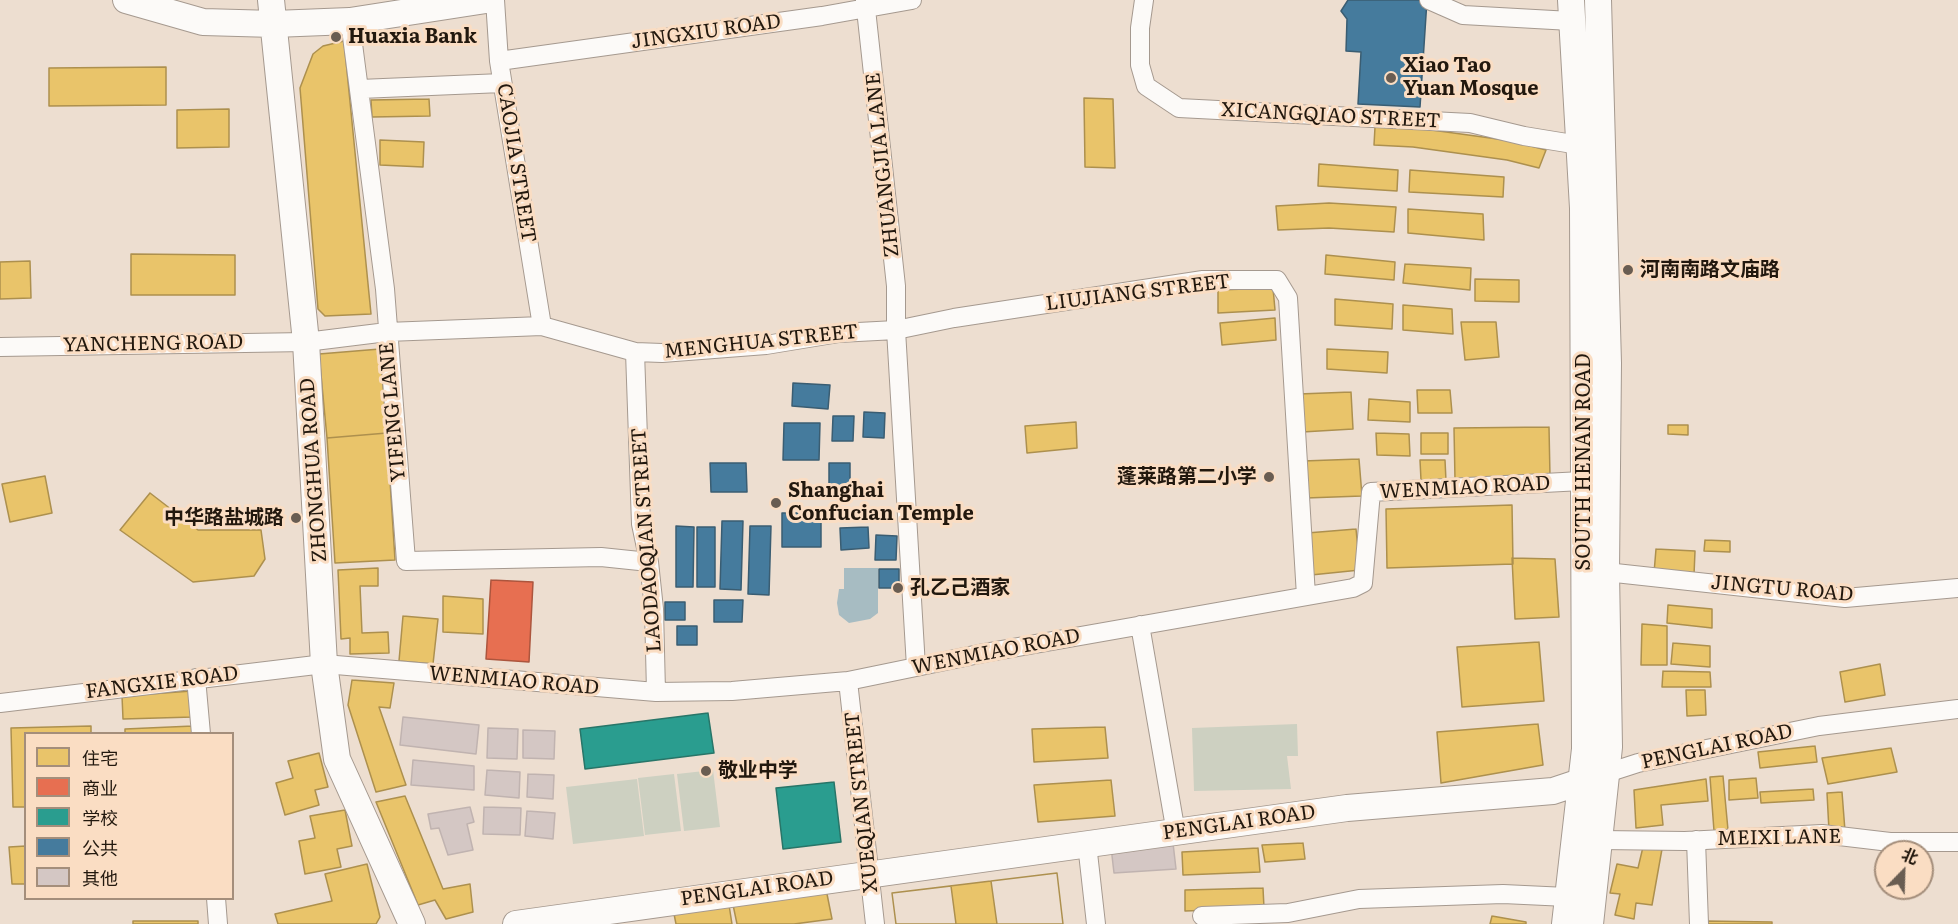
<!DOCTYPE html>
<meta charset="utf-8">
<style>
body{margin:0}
#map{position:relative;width:1958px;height:924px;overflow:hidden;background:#edded0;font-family:Literata,"Noto Sans SC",serif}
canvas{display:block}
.legend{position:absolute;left:24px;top:732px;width:210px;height:168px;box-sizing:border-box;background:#faddc3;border:2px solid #a48e7b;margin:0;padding:8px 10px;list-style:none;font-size:18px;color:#22180e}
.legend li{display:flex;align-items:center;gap:12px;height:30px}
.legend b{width:30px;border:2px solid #a48e7b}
.north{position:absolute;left:1874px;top:840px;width:60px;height:60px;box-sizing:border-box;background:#faddc3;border:2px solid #a48e7b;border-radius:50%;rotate:23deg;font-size:16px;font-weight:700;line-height:24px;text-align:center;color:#22180e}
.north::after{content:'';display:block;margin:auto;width:21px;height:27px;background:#695d52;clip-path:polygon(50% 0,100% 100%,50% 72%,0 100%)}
</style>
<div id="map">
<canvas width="1958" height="924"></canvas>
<ul class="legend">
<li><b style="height:16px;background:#e9c46a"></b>住宅</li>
<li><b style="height:16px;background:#e76f51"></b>商业</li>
<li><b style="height:16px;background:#2a9d8f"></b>学校</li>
<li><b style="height:16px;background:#457b9d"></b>公共</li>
<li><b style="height:16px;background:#d4c7c4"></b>其他</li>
</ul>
<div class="north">北</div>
</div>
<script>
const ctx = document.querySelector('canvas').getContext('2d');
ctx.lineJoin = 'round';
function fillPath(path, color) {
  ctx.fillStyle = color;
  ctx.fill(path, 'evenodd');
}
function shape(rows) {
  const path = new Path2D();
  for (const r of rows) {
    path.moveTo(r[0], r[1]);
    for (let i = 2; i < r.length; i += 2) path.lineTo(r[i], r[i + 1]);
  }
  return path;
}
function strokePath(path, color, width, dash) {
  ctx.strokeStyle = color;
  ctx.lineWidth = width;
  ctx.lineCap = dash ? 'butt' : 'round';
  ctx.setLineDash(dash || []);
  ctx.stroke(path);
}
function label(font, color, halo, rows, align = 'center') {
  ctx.font = font + ' Literata,"Noto Sans SC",serif';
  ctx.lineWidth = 6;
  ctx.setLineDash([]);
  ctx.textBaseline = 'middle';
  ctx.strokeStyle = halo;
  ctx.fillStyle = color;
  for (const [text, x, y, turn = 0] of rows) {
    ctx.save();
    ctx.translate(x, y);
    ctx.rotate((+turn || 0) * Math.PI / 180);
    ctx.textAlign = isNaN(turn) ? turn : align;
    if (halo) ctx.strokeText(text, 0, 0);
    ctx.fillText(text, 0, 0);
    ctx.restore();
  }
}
fillPath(shape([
 [1297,724,1298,756,1287,756,1291,789,1194,791,1192,728],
 [713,770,720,827,684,831,677,774],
 [674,774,681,831,645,835,638,778],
 [637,779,644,836,573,844,566,787]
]), '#cdd0c1');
fillPath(shape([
 [844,568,878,568,878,613,870,619,849,623,839,615,837,603,839,589,844,589]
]), '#a7bcc2');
const homes = shape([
 [344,41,371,314,325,316,318,309,300,88,313,54,323,46,344,41],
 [166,67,166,105,49,106,49,68,166,67],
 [1084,98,1113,99,1115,168,1085,167,1084,98],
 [429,99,430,116,372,117,371,100,429,99],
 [229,109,229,147,177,148,177,110,229,109],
 [1375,127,1417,128,1512,141,1546,150,1539,168,1507,160,1413,147,1374,145,1375,127],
 [380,140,424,142,423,167,380,165,380,140],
 [1319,164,1398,170,1397,191,1318,186,1319,164],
 [1410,170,1504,177,1503,197,1409,192,1410,170],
 [1329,203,1396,207,1394,232,1329,228,1278,230,1276,206,1329,203],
 [1408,209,1483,214,1484,240,1408,233,1408,209],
 [131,254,235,255,235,295,131,295,131,254],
 [1326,255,1395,262,1394,280,1325,274,1326,255],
 [30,261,31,298,0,299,0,262,30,261],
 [1405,264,1471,268,1470,290,1403,283,1405,264],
 [1475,279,1519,280,1519,302,1475,301,1475,279],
 [1273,288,1275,310,1218,313,1218,290,1273,288],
 [1335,299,1393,304,1392,329,1335,325,1335,299],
 [1403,305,1452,309,1453,334,1403,330,1403,305],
 [1275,318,1276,340,1222,345,1220,323,1275,318],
 [1461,322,1496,322,1499,357,1465,360,1461,322],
 [380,349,387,433,327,438,319,354,380,349],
 [1327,349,1388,352,1387,373,1327,369,1327,349],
 [1417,390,1450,390,1452,413,1418,413,1417,390],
 [1351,392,1353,429,1302,432,1299,394,1351,392],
 [1369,399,1410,402,1410,422,1368,420,1369,399],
 [1076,422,1077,448,1027,453,1025,426,1076,422],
 [1668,425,1688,425,1688,435,1668,434,1668,425],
 [1549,427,1550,477,1455,480,1454,428,1549,427],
 [387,433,395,560,335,563,327,438,387,433],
 [1376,433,1409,434,1410,456,1377,455,1376,433],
 [1421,433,1448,433,1448,454,1421,454,1421,433],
 [1359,459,1362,496,1306,498,1303,461,1359,459],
 [1420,460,1445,460,1446,481,1421,480,1420,460],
 [45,476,52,513,10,522,2,484,45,476],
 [150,493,198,530,261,530,265,559,254,576,193,582,120,530,150,493],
 [1512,505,1513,564,1387,568,1386,509,1512,505],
 [1356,529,1360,570,1311,575,1307,533,1356,529],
 [1705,540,1730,541,1730,552,1704,551,1705,540],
 [1656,549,1695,551,1694,575,1654,573,1656,549],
 [1512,558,1555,559,1559,617,1515,619,1512,558],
 [378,568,378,586,360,586,362,633,388,632,389,653,350,654,350,638,341,639,338,570,378,568],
 [443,596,483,599,483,634,443,632,443,596],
 [1668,605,1712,609,1712,628,1667,623,1668,605],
 [403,616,438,619,433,664,399,661,403,616],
 [1642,624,1667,626,1667,665,1641,665,1642,624],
 [1539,642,1544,701,1462,707,1457,647,1539,642],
 [1673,643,1710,646,1710,667,1671,664,1673,643],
 [1880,664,1885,695,1845,702,1840,672,1880,664],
 [1663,671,1710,672,1711,687,1662,687,1663,671],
 [352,680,394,683,390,708,379,707,406,785,376,792,348,705,352,680],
 [1686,690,1705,690,1706,715,1687,716,1686,690],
 [192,691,193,717,123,719,122,696,192,691],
 [1538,724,1543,765,1441,783,1437,732,1538,724],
 [91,726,91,734,26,734,26,807,13,807,11,728,91,726],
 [193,726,194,734,125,734,125,729,193,726],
 [1105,727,1108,758,1034,762,1032,729,1105,727],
 [1815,746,1817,762,1760,768,1758,752,1815,746],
 [1891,748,1897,772,1828,784,1822,758,1891,748],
 [319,753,328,787,315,790,319,805,285,815,276,783,293,778,288,761,319,753],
 [1723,776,1728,830,1714,831,1710,777,1723,776],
 [1756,778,1758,798,1729,800,1729,780,1756,778],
 [1706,779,1708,801,1661,805,1663,825,1636,828,1634,790,1706,779],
 [1111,780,1115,816,1038,822,1034,785,1111,780],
 [1813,789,1814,800,1761,803,1760,792,1813,789],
 [1842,792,1845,831,1829,831,1827,793,1842,792],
 [405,796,443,889,470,884,473,912,446,919,435,900,418,905,376,802,405,796],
 [345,810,352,846,337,849,341,867,305,874,299,841,315,838,310,816,345,810],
 [1303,843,1305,859,1265,862,1262,845,1303,843],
 [26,846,26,884,12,884,9,847,26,846],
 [1643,847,1662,849,1652,905,1636,903,1634,919,1615,915,1620,894,1610,893,1617,864,1638,868,1643,847],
 [1258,848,1260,872,1183,875,1182,852,1258,848],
 [367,864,380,917,376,924,278,924,275,914,332,901,325,874,367,864],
 [1057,873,1063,924,896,924,892,893,1057,873],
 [1057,873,1063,924,997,924,991,881,1057,873],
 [951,886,956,924,896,924,892,893,951,886],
 [1263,888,1264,908,1185,911,1185,890,1263,888],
 [826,889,832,919,794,924,737,924,732,900,826,889],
 [729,905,732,924,676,924,674,914,729,905],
 [1492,916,1526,922,1526,924,1490,924,1492,916],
 [133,921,198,921,198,924,133,924,133,921],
 [1705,921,1772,922,1772,924,1705,924,1705,921]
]);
fillPath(homes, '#e9c46a');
strokePath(homes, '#ad904e', 1.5);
const shops = shape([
 [491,580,533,582,529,662,486,659,491,580]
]);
fillPath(shops, '#e76f51');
strokePath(shops, '#ac553d', 1.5);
const schools = shape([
 [708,713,714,753,585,769,580,729,708,713],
 [834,782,841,842,783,849,776,788,834,782]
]);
fillPath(schools, '#2a9d8f');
strokePath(schools, '#287568', 1.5);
const public = shape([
 [1348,0,1427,0,1420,107,1358,104,1361,52,1346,51,1347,19,1341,11,1348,0],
 [793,383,830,385,828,409,792,406,793,383],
 [864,412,885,413,884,438,863,437,864,412],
 [833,416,854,416,853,441,832,441,833,416],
 [784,423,820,423,819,460,783,460,784,423],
 [710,463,746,463,747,492,711,492,710,463],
 [829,463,850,463,850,488,829,488,829,463],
 [782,513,821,513,821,547,782,547,782,513],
 [722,521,743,521,741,590,720,589,722,521],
 [676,526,694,527,693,587,676,587,676,526],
 [750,526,771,526,769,595,748,594,750,526],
 [697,527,715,527,715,587,697,587,697,527],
 [868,527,869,548,841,550,840,528,868,527],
 [876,535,897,536,896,560,875,560,876,535],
 [879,569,899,569,899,588,879,588,879,569],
 [714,600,743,600,742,622,714,622,714,600],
 [665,602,685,602,685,620,665,620,665,602],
 [677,626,697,626,697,645,677,645,677,626]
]);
fillPath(public, '#457b9d');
strokePath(public, '#3a5d72', 1.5);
const building = shape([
 [403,717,479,725,476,754,400,745,403,717],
 [488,728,518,729,517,759,487,758,488,728],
 [523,730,555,731,554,759,523,758,523,730],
 [413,760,474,766,474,790,411,785,413,760],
 [487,770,520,772,519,798,485,795,487,770],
 [528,774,554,775,553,799,527,797,528,774],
 [470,807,474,822,467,824,473,850,448,855,439,828,431,829,428,814,470,807],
 [484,807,521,808,520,835,483,834,484,807],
 [527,811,555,813,553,839,525,836,527,811],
 [1173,843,1176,869,1114,873,1111,847,1173,843]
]);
fillPath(building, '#d4c7c4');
strokePath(building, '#c0b3b0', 1.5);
const street = shape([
 [495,0,499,61,542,326],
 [865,0,896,286,896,330,916,667],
 [1144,0,1140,28,1140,65,1146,86,1179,108,1470,123,1524,136,1579,145],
 [1429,0,1463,15,1571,21],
 [350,21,385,289,406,561,601,557,649,562],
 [499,61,822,16,912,0],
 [360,89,502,83],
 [0,347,306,342,387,332,542,326,635,352,662,353,766,345,839,333,896,330,954,318,1203,280,1277,280,1288,298,1306,596],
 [635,352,641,524,649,562,654,609,656,692],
 [1606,572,1845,598,1958,588],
 [1140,625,1176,833],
 [196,678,201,734],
 [848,681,875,924],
 [0,703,324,664,656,692,732,691,848,681,984,653,1353,588,1363,583,1371,492,1582,481],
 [1607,773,1638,763,1819,726,1958,709],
 [1600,840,1685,841,1822,834,1890,842,1958,842],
 [1696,840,1699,924],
 [1087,844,1096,924],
 [216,898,218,924],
 [1202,916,1288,913,1359,899,1503,894,1567,897]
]);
const secondary = shape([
 [126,0,203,22,274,24,350,21,486,0],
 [271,0,306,342,324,664,337,759,412,924],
 [516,924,1347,808,1553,791,1607,773],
 [1565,924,1585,749,1583,208,1571,0],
 [1590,924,1609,747,1606,572,1608,363,1598,0]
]);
strokePath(street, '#a5998f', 20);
strokePath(secondary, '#a5998f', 28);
strokePath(street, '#fcfaf8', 18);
strokePath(secondary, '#fcfaf8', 26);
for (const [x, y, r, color] of [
 [336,37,6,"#695d52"],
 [1391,78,6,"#695d52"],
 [1628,270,6,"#695d52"],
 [1269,477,6,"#695d52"],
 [776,503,6,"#695d52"],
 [296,518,6,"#695d52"],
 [898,588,6,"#695d52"],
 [706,771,6,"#695d52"]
]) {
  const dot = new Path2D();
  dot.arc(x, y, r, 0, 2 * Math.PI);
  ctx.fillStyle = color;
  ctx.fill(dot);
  strokePath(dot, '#faddc3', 2);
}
label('20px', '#22180e', '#faddc3', [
 ["JINGXIU ROAD",706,32,-8],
 ["XICANGQIAO STREET",1331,116,3],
 ["CAOJIA STREET",516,163,81],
 ["ZHUANGJIA LANE",883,165,-96],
 ["LIUJIANG STREET",1138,293,-7],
 ["MENGHUA STREET",761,342,-6],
 ["YANCHENG ROAD",153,344,-1],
 ["YIFENG LANE",393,412,-95],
 ["SOUTH HENAN ROAD",1584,462,-90],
 ["ZHONGHUA ROAD",314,470,-94],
 ["WENMIAO ROAD",1465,488,-3],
 ["LAODAOQIAN STREET",647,540,-94],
 ["JINGTU ROAD",1782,589,5],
 ["WENMIAO ROAD",996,652,-11],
 ["WENMIAO ROAD",514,681,5],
 ["FANGXIE ROAD",162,683,-7],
 ["PENGLAI ROAD",1717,747,-12],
 ["XUEQIAN STREET",862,802,-96],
 ["PENGLAI ROAD",1239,823,-8],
 ["MEIXI LANE",1779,838,-1],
 ["PENGLAI ROAD",757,889,-8]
]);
label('bold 20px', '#22180e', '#faddc3', [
 ["Huaxia Bank",348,37],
 ["Xiao Tao",1403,66],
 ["Yuan Mosque",1403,89],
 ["河南南路文庙路",1640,270],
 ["蓬莱路第二小学",1257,477,"right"],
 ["Shanghai",788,491],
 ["Confucian Temple",788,514],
 ["中华路盐城路",284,518,"right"],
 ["孔乙己酒家",910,588],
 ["敬业中学",718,771]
], 'left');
</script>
